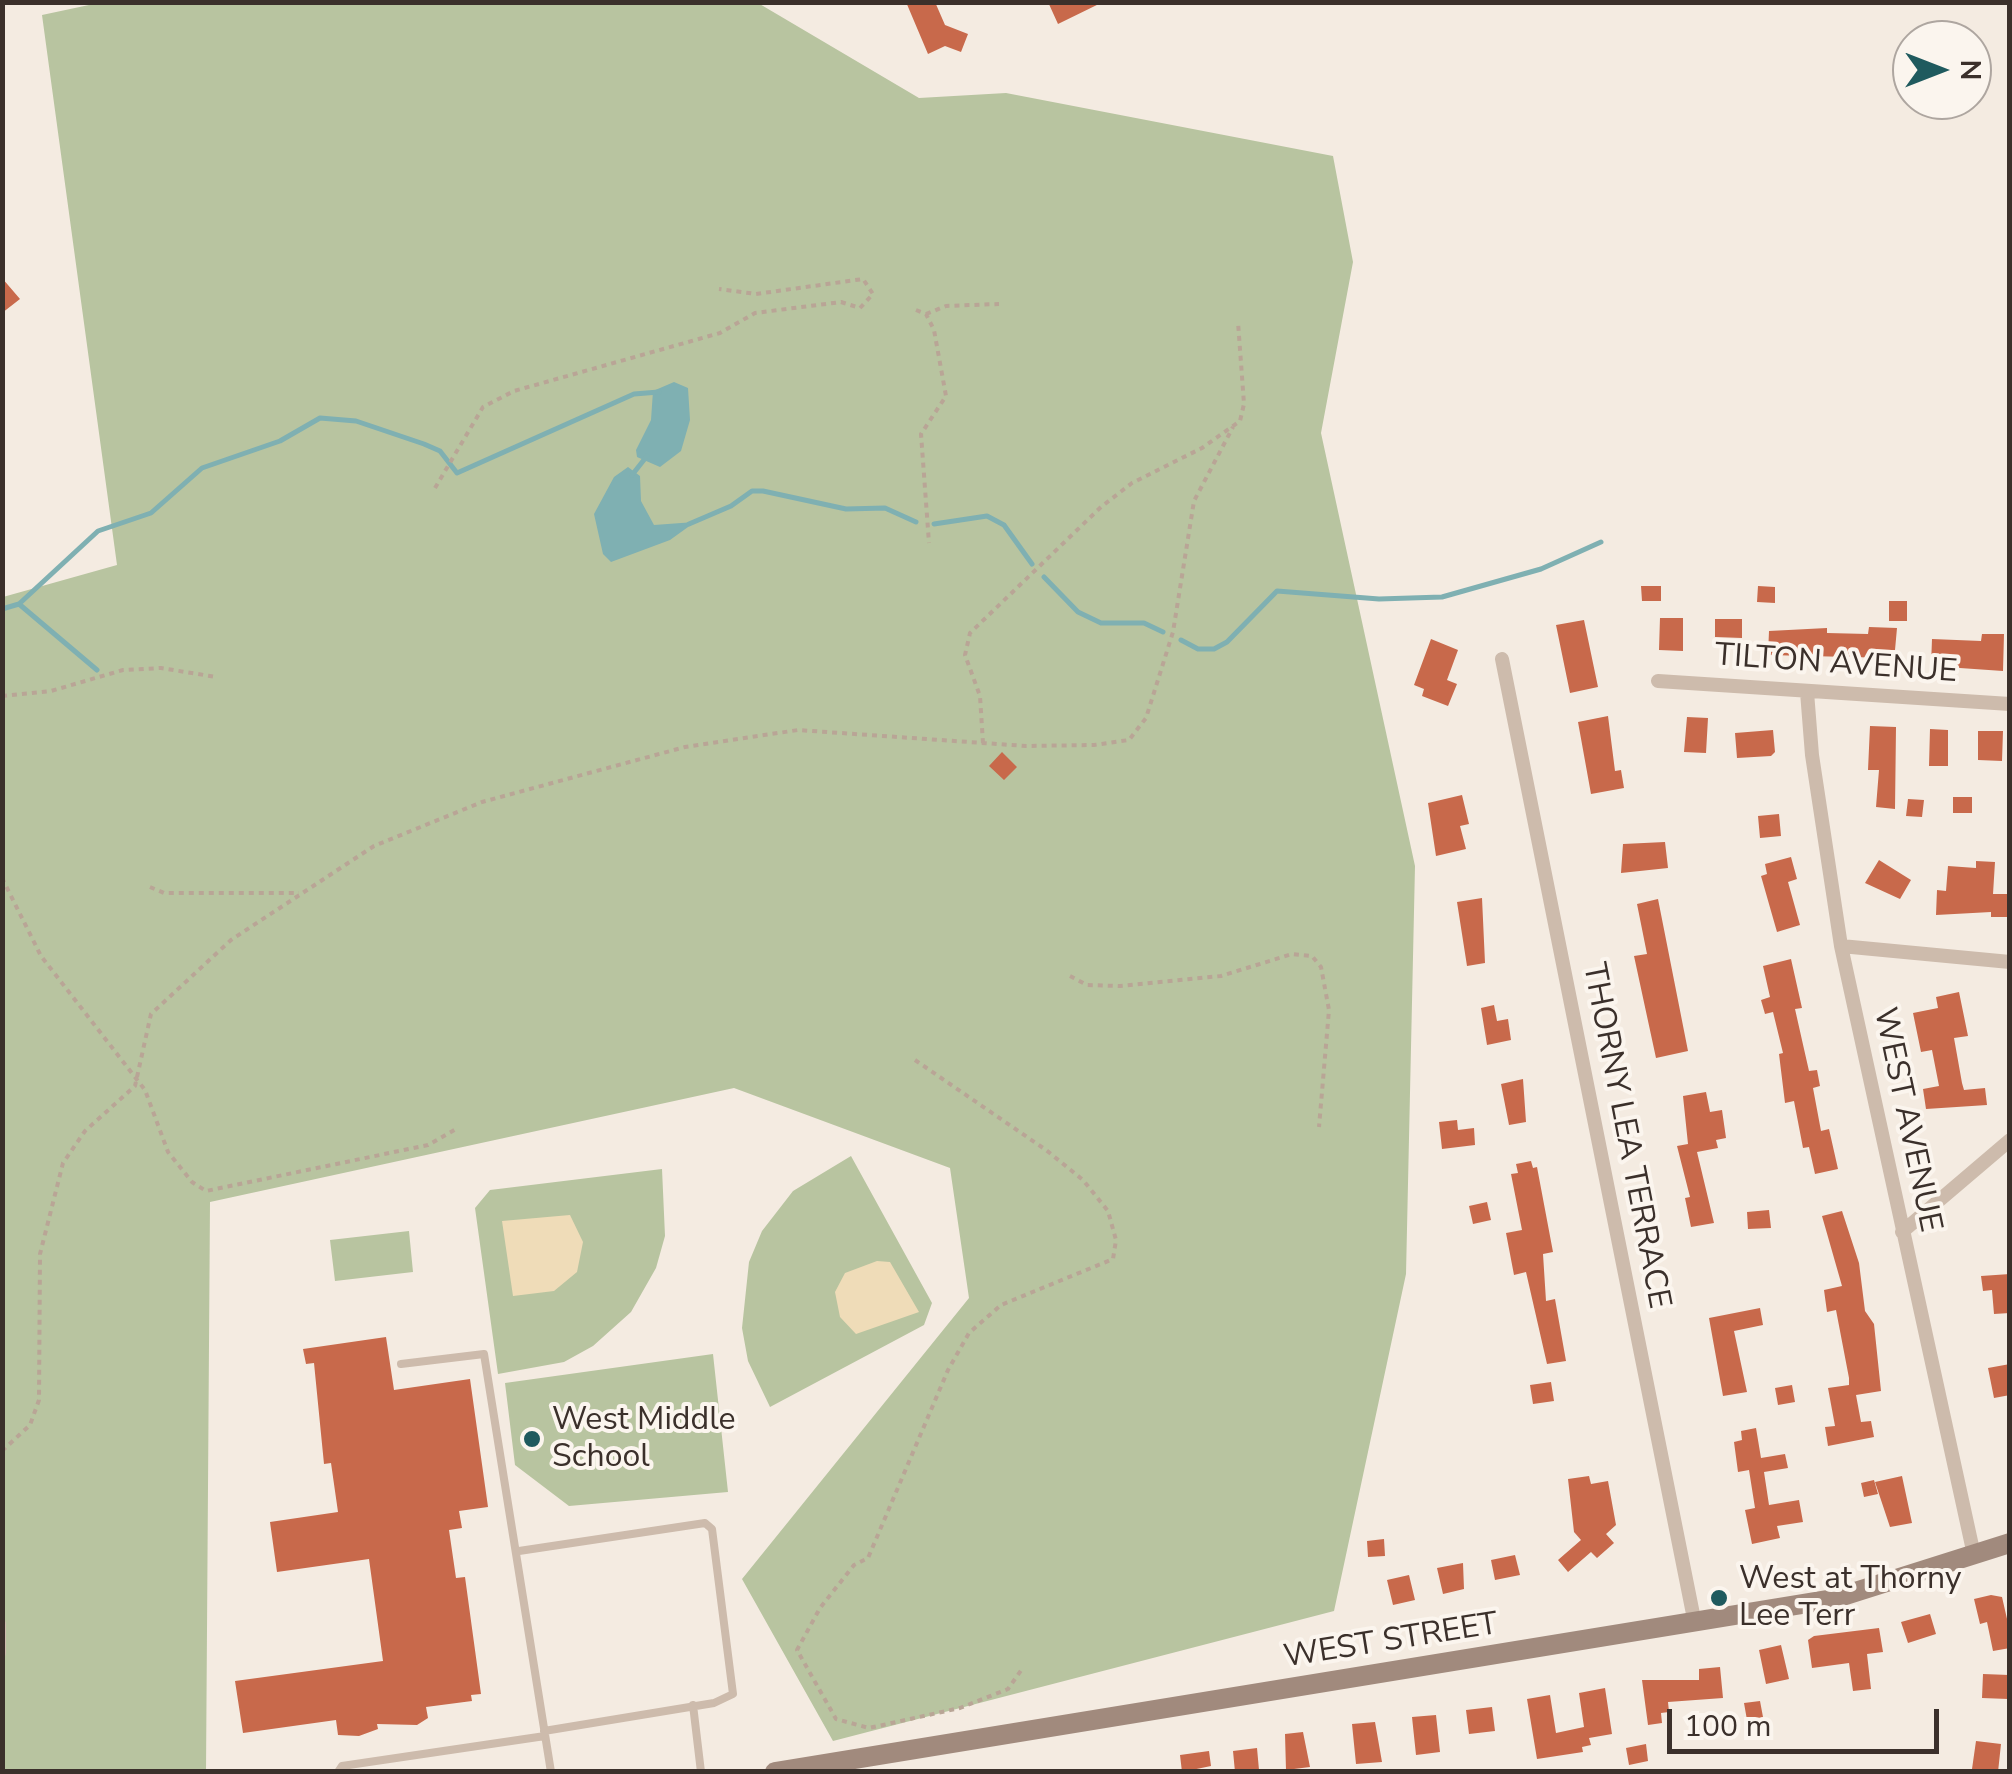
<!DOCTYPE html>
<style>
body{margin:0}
#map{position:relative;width:2012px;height:1774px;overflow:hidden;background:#f4ebe1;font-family:"Nunito Sans",sans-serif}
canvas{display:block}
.frame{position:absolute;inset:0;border:5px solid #3b302b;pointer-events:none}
.north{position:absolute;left:1892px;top:20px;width:100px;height:100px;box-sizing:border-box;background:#fbf5ee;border:2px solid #aea6a0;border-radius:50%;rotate:90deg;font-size:28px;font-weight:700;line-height:40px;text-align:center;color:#3b302b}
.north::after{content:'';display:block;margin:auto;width:35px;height:45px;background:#1f5a5e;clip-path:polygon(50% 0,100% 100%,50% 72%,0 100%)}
.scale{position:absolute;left:1667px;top:1709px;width:272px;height:45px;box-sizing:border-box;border:5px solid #3b302b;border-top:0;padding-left:12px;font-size:30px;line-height:35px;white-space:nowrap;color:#3b302b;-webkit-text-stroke:8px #fbf5ee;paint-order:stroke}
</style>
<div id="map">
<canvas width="2012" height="1774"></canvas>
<div class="frame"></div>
<div class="north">N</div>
<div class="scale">100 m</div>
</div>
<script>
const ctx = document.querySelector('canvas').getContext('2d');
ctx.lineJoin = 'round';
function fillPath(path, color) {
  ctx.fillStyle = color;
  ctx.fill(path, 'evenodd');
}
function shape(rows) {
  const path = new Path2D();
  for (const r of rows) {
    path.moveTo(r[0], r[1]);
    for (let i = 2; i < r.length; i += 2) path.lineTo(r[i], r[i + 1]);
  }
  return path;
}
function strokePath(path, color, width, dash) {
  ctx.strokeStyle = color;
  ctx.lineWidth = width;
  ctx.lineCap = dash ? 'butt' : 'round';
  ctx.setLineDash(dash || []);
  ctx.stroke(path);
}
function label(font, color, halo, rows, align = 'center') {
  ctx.font = font + ' "Nunito Sans",sans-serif';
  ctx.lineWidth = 8;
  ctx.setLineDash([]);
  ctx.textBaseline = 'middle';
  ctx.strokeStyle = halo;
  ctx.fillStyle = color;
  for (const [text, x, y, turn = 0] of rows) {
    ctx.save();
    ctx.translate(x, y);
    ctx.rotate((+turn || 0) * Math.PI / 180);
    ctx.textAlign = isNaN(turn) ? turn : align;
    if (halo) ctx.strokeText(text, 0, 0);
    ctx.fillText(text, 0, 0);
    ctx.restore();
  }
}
fillPath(shape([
 [103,2,758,3,919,98,1006,93,1333,156,1353,262,1321,433,1415,866,1406,1274,1334,1611,833,1741,742,1579,969,1298,950,1168,734,1088,210,1202,206,1771,3,1772,3,597,117,565,42,15],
 [851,1156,932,1303,924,1325,770,1407,748,1361,742,1328,749,1262,762,1231,793,1191],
 [662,1169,665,1236,656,1268,631,1312,593,1346,564,1362,498,1374,475,1208,490,1190],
 [409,1231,413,1272,335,1281,330,1240],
 [713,1354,728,1492,569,1506,515,1465,505,1383]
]), '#b8c4a0');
fillPath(shape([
 [570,1215,583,1242,577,1272,554,1291,513,1296,502,1221],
 [877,1261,890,1262,919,1312,856,1334,840,1317,835,1292,845,1273]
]), '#efdcb8');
fillPath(shape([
 [674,382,688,388,690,420,681,451,660,467,637,457,636,450,651,420,653,391],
 [628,467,640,476,641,501,654,525,695,522,670,540,611,562,603,554,594,514,614,477]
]), '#7fb0b2');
strokePath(shape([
 [632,475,647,456],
 [689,524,731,506,752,491,763,491,846,509,885,508,916,522],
 [934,524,987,516,1004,525,1032,564],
 [1044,577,1078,612,1101,623,1144,623,1163,632],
 [19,604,97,670],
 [2,609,19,604,98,531,151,513,202,468,280,441,320,418,356,421,424,444,440,451,457,473,634,394,659,392],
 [1181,640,1198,649,1214,649,1227,642,1277,591,1379,599,1442,597,1541,569,1601,542]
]), '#7fb0b2', 5);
fillPath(shape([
 [906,2,935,2,945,25,968,34,961,52,945,46,928,54],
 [1048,2,1103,2,1058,24],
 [2,278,20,299,2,313],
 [1641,586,1661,586,1661,601,1642,601],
 [1758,586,1775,587,1775,603,1757,602],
 [1889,601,1907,601,1907,621,1889,621],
 [1660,618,1683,618,1683,651,1659,650],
 [1715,619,1742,619,1742,638,1715,637],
 [1584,620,1598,687,1570,693,1556,625],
 [1869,627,1897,628,1895,650,1890,650,1890,658,1768,655,1769,631,1827,628,1827,633,1868,634],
 [1982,634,2004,634,2003,671,1931,666,1932,639,1981,641],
 [1431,639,1458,650,1447,680,1457,684,1448,706,1422,696,1424,689,1414,685],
 [1608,716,1615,771,1621,770,1624,788,1591,794,1578,722],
 [1687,717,1708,718,1706,753,1684,752],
 [1870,726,1896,727,1895,809,1876,807,1879,770,1868,770],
 [1930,729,1948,730,1948,766,1929,766],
 [1773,730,1775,752,1771,756,1737,758,1735,733],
 [1978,731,2003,731,2002,761,1978,760],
 [1002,752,1017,767,1004,780,989,766],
 [1462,795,1469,824,1460,826,1466,849,1436,856,1428,803],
 [1953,797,1972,797,1972,813,1953,813],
 [1908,799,1924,800,1922,817,1906,816],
 [1779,814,1781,836,1760,838,1758,816],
 [1665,842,1668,868,1621,873,1623,844],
 [1791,857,1797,879,1788,882,1800,925,1777,932,1761,876,1767,874,1765,864],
 [1879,860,1911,880,1900,899,1865,883],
 [1976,861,1995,862,1993,894,2010,894,2010,917,1991,917,1991,912,1936,915,1937,890,1946,891,1948,866,1976,868],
 [1482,898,1485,963,1467,966,1457,902],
 [1658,899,1688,1051,1656,1058,1634,956,1647,954,1637,904],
 [1791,959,1802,1008,1795,1009,1804,1049,1809,1071,1817,1070,1820,1086,1813,1088,1821,1131,1829,1129,1838,1169,1815,1174,1809,1147,1803,1148,1794,1101,1785,1103,1779,1054,1783,1053,1773,1012,1765,1014,1761,1000,1770,997,1763,966],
 [1959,992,1968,1036,1954,1038,1962,1083,1964,1090,1985,1088,1987,1105,1926,1109,1923,1089,1939,1086,1932,1050,1921,1052,1913,1013,1938,1008,1936,997],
 [1494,1005,1497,1021,1508,1019,1511,1040,1487,1045,1481,1008],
 [1523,1079,1526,1122,1509,1125,1501,1084],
 [1706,1092,1710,1112,1722,1110,1726,1138,1716,1140,1718,1148,1697,1152,1714,1223,1691,1227,1685,1198,1690,1197,1677,1146,1688,1144,1683,1096],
 [1457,1120,1458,1130,1474,1128,1475,1145,1442,1149,1439,1122],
 [1531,1161,1533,1168,1537,1167,1553,1252,1543,1254,1546,1301,1555,1299,1566,1361,1547,1364,1526,1272,1514,1275,1506,1233,1522,1230,1511,1174,1518,1173,1516,1164],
 [1487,1202,1491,1220,1473,1224,1469,1206],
 [1769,1210,1771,1228,1748,1229,1747,1212],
 [1842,1211,1859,1263,1865,1311,1874,1324,1881,1391,1856,1395,1861,1422,1871,1421,1874,1437,1828,1446,1825,1427,1835,1426,1828,1388,1849,1385,1849,1378,1836,1310,1827,1312,1824,1290,1842,1286,1822,1216],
 [2010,1274,2010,1313,1994,1314,1992,1290,1983,1291,1981,1276],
 [1760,1308,1763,1325,1734,1331,1747,1392,1723,1396,1709,1318],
 [386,1337,394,1390,470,1379,488,1507,459,1511,462,1528,449,1530,456,1578,465,1577,481,1694,471,1695,472,1701,426,1707,428,1718,417,1725,377,1724,378,1729,359,1736,338,1735,336,1720,243,1733,235,1681,383,1661,369,1559,277,1572,270,1522,338,1512,331,1463,324,1464,314,1363,306,1364,303,1349],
 [2010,1364,2010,1395,1994,1398,1988,1368],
 [1551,1382,1554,1401,1533,1404,1530,1385],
 [1792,1385,1795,1402,1778,1405,1775,1388],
 [1756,1428,1761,1458,1785,1454,1788,1468,1764,1472,1769,1505,1799,1500,1803,1522,1777,1526,1780,1538,1752,1544,1745,1510,1755,1508,1749,1470,1738,1472,1734,1442,1742,1440,1741,1431],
 [1589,1476,1591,1484,1608,1481,1616,1525,1606,1534,1614,1543,1597,1558,1591,1552,1568,1572,1558,1560,1581,1540,1574,1532,1568,1479],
 [1902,1476,1912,1523,1890,1527,1875,1482],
 [1874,1480,1878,1494,1864,1497,1861,1483],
 [1384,1539,1385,1556,1368,1557,1367,1541],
 [1515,1555,1520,1575,1495,1580,1491,1560],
 [1463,1563,1464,1589,1443,1594,1437,1568],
 [1409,1575,1415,1600,1393,1605,1387,1580],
 [1991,1595,2002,1597,2010,1632,2010,1648,1993,1651,1987,1622,1980,1624,1974,1599],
 [1930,1614,1936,1634,1908,1643,1901,1622],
 [1879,1628,1883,1652,1867,1654,1871,1689,1853,1691,1849,1663,1812,1668,1808,1640,1814,1636],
 [1781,1645,1789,1679,1766,1684,1759,1650],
 [1720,1667,1723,1698,1668,1702,1669,1712,1661,1713,1662,1723,1648,1725,1642,1680,1699,1680,1699,1669],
 [1983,1674,2009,1675,2008,1699,1982,1698],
 [1605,1688,1612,1734,1589,1738,1591,1745,1582,1747,1583,1752,1537,1759,1527,1699,1550,1695,1556,1733,1584,1727,1579,1693],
 [1760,1701,1763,1717,1747,1720,1744,1703],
 [1492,1707,1495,1731,1469,1734,1466,1710],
 [1436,1715,1440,1752,1416,1755,1412,1717],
 [1375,1722,1382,1762,1356,1764,1352,1724],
 [1303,1732,1310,1767,1286,1770,1285,1734],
 [1976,1741,2001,1744,1998,1772,1972,1769],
 [1646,1744,1648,1761,1629,1765,1626,1748],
 [1257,1748,1259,1770,1235,1772,1233,1751],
 [1209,1751,1211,1766,1182,1772,1180,1755]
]), '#c8694b');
strokePath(shape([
 [916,310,926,314,934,330,946,396,921,434,929,543],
 [926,314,946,306,999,304],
 [435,488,483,407,514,391,720,333,755,313,841,302,860,308,873,294,863,279,756,294,719,289],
 [2,696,51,691,123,670,161,668,216,677],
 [983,743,980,696,965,655,970,633,1101,507,1132,483,1202,448,1240,421,1244,404,1238,322],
 [2,878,41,956,145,1090,168,1152,192,1182,206,1191,428,1145,458,1128],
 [150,887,164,893,299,893],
 [1070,976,1087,985,1120,986,1221,976,1292,954,1312,956,1321,967,1329,1010,1319,1127],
 [915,1060,1046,1150,1083,1180,1108,1211,1116,1240,1113,1259,1001,1305,969,1333,948,1370,868,1558,854,1565,820,1608,797,1650,836,1719,869,1728,960,1708,1008,1689,1022,1669],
 [2,1451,30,1425,39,1400,40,1254,63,1163,85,1131,135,1086,151,1014,231,940,374,846,482,802,685,747,798,730,1026,746,1094,745,1129,740,1146,718,1173,632,1194,501,1233,427]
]), '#b9a596', 4, [5, 5]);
strokePath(shape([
 [401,1364,484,1354,551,1772],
 [519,1551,705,1523,712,1529,733,1694,714,1703,544,1731],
 [2,1624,2,1653],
 [693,1705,701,1772],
 [338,1772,342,1766,545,1736]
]), '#cdbbac', 8);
strokePath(shape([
 [1502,659,1695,1624],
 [1658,681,2010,704],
 [1807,692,1812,755,1841,946,1974,1555],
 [1841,946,2010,962],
 [1902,1232,2010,1140]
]), '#cdbbac', 14);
strokePath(shape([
 [775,1772,1833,1599,2010,1543]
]), '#a18a7d', 20);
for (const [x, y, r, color] of [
 [532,1439,10,"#1f5a5e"],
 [1719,1598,10,"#1f5a5e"]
]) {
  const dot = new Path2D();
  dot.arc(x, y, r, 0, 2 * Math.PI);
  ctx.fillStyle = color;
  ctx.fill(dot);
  strokePath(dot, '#fbf5ee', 4);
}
label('32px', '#3b302b', '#fbf5ee', [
 ["TILTON AVENUE",1836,665,4],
 ["WEST AVENUE",1906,1120,78],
 ["THORNY LEA TERRACE",1625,1136,79],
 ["WEST STREET",1391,1642,-9]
]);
label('32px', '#3b302b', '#fbf5ee', [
 ["West Middle",552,1421],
 ["School",552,1458],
 ["West at Thorny",1739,1580],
 ["Lee Terr",1739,1617]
], 'left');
</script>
